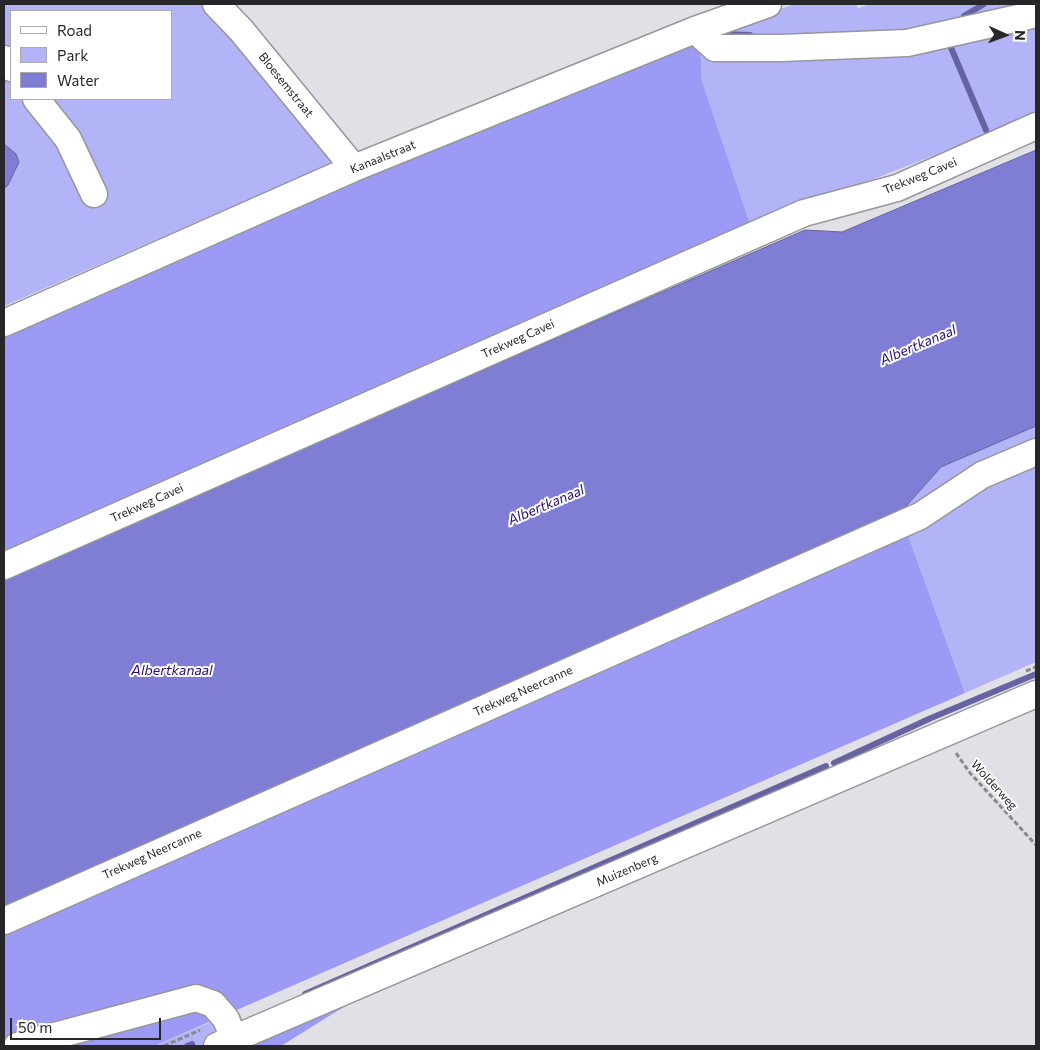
<!DOCTYPE html>
<style>
body{margin:0}
#map{position:relative;width:1040px;height:1050px;overflow:hidden;background:#e0e0e6;font-family:Commissioner,sans-serif}
canvas{display:block}
.frame{position:absolute;inset:0;border:5px solid #272729;pointer-events:none}
.legend{position:absolute;left:10px;top:10px;width:162px;height:90px;box-sizing:border-box;background:#fff;border:1px solid #a9a9a9;margin:0;padding:6px 9px;list-style:none;font-size:15px;color:#272729}
.legend li{display:flex;align-items:center;gap:10px;height:25px}
.legend b{width:25px;border:1px solid #a9a9a9}
.north{position:absolute;left:980px;top:10px;width:50px;height:50px;-webkit-text-stroke:4px #fff;paint-order:stroke;rotate:92deg;font-size:14px;font-weight:700;line-height:20px;text-align:center;color:#272729}
.north::after{content:'';display:block;margin:auto;width:18px;height:22px;background:#272729;clip-path:polygon(50% 0,100% 100%,50% 72%,0 100%)}
.scale{position:absolute;left:10px;top:1018px;width:151px;height:22px;box-sizing:border-box;border:2px solid #272729;border-top:0;padding-left:6px;font-size:15px;line-height:18px;white-space:nowrap;color:#272729;-webkit-text-stroke:4px #fff;paint-order:stroke}
</style>
<div id="map">
<canvas width="1040" height="1050"></canvas>
<div class="frame"></div>
<ul class="legend">
<li><b style="height:6px;background:#fff"></b>Road</li>
<li><b style="height:14px;background:#b3b3f7"></b>Park</li>
<li><b style="height:14px;background:#807dd4"></b>Water</li>
</ul>
<div class="north">N</div>
<div class="scale">50 m</div>
</div>
<script>
const ctx = document.querySelector('canvas').getContext('2d');
ctx.lineJoin = 'round';
function fillPath(path, color) {
  ctx.fillStyle = color;
  ctx.fill(path, 'evenodd');
}
function shape(rows) {
  const path = new Path2D();
  for (const r of rows) {
    path.moveTo(r[0], r[1]);
    for (let i = 2; i < r.length; i += 2) path.lineTo(r[i], r[i + 1]);
  }
  return path;
}
function strokePath(path, color, width, dash) {
  ctx.strokeStyle = color;
  ctx.lineWidth = width;
  ctx.lineCap = dash ? 'butt' : 'round';
  ctx.setLineDash(dash || []);
  ctx.stroke(path);
}
function label(font, color, halo, rows, align = 'center') {
  ctx.font = font + ' Commissioner,sans-serif';
  ctx.lineWidth = 4;
  ctx.setLineDash([]);
  ctx.textBaseline = 'middle';
  ctx.strokeStyle = halo;
  ctx.fillStyle = color;
  for (const [text, x, y, turn = 0] of rows) {
    ctx.save();
    ctx.translate(x, y);
    ctx.rotate((+turn || 0) * Math.PI / 180);
    ctx.textAlign = isNaN(turn) ? turn : align;
    if (halo) ctx.strokeText(text, 0, 0);
    ctx.fillText(text, 0, 0);
    ctx.restore();
  }
}
fillPath(shape([
 [4,4,204,4,336,154,328,165,4,306],
 [11,11,171,11,171,99,11,99],
 [795,4,856,4,858,8,870,4,1019,4,953,28,849,41,722,38,719,33,722,29],
 [1036,24,1036,111,989,134,751,227,702,81,700,45],
 [1036,426,1036,662,965,693,900,513,941,467],
 [216,1020,213,1044,208,1046,154,1046]
]), '#b3b3f7');
fillPath(shape([
 [700,45,702,81,751,227,4,559,4,330,116,277,672,49],
 [900,513,965,693,154,1046,4,1046,4,910],
 [350,1003,281,1046,250,1046]
]), '#9c9af4');
const water = shape([
 [4,144,16,154,19,162,8,185,4,189,4,144],
 [1036,150,1036,426,941,467,900,513,4,910,4,578,805,230,842,232,1036,150]
]);
fillPath(water, '#807dd4');
strokePath(water, '#6563a1', 1);
strokePath(shape([
 [964,16,984,4],
 [723,34,750,35],
 [949,43,986,130],
 [834,763,931,718,1036,674],
 [305,994,826,766],
 [187,1046,192,1044]
]), '#6563a1', 6);
const minor = shape([
 [216,4,241,30,354,168],
 [695,30,715,48,782,48,907,43,1036,14],
 [4,59,11,68],
 [36,99,68,139,94,194],
 [4,323,354,168,695,30,768,4],
 [4,566,804,213,897,188,1036,126],
 [4,921,920,516,982,475,1036,452],
 [17,1046,196,998,213,1004,226,1019,234,1039],
 [217,1046,1036,694]
]);
strokePath(minor, '#96969b', 29);
strokePath(shape([
 [1026,671,1036,667],
 [956,753,970,773,1036,845],
 [164,1046,200,1030]
]), '#89898d', 3, [5, 2.5]);
strokePath(minor, '#fff', 26);
label('12px', '#272729', '#fff', [
 ["Bloesemstraat",286,85,51],
 ["Kanaalstraat",383,157,-22],
 ["Trekweg Cavei",920,176,-22],
 ["Trekweg Cavei",518,339,-24],
 ["Trekweg Cavei",147,503,-24],
 ["Trekweg Neercanne",523,691,-24],
 ["Wolderweg",994,785,48],
 ["Trekweg Neercanne",152,854,-24],
 ["Muizenberg",627,870,-23]
]);
label('italic 14px', '#290a75', '#fff', [
 ["Albertkanaal",918,345,-23],
 ["Albertkanaal",546,505,-23],
 ["Albertkanaal",172,670]
]);
</script>
